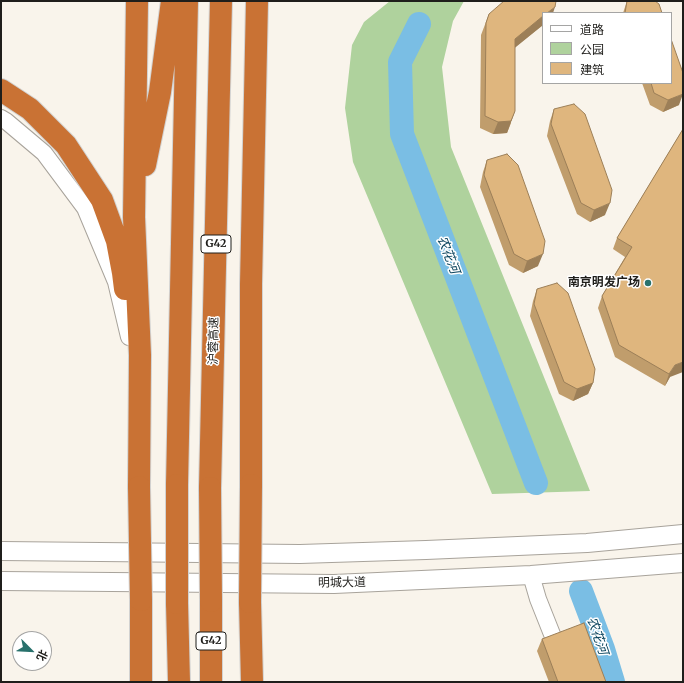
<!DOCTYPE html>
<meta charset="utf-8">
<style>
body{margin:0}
#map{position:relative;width:684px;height:683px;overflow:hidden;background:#f9f4eb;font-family:Merriweather,"Noto Sans SC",serif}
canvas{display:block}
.frame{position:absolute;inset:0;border:2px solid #1f1e1b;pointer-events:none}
.legend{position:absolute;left:542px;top:12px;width:130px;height:72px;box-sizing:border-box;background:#fff;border:1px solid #a5a5a4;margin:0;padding:5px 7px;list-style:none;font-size:12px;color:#1f1e1b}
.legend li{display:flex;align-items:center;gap:8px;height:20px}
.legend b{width:20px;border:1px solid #a5a5a4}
.north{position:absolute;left:12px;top:631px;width:40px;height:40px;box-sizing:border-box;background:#fff;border:1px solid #a5a5a4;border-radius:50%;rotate:114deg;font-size:11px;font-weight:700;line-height:16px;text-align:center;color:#1f1e1b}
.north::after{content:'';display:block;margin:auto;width:14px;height:18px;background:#28716c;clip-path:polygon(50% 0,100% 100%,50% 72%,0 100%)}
</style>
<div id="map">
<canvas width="684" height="683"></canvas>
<div class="frame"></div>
<ul class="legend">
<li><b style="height:5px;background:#fff"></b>道路</li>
<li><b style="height:11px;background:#afd29d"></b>公园</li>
<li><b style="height:11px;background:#dfb67e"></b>建筑</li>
</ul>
<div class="north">北</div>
</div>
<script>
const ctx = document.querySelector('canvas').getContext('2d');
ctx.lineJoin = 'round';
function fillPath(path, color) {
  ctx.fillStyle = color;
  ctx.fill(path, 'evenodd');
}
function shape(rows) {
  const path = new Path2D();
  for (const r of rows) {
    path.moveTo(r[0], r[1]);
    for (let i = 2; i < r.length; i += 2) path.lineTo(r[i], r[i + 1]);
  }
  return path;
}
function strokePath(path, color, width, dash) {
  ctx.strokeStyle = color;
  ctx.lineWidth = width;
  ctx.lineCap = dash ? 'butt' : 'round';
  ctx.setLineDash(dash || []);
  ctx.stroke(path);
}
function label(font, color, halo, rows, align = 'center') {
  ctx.font = font + ' Merriweather,"Noto Sans SC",serif';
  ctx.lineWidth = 3;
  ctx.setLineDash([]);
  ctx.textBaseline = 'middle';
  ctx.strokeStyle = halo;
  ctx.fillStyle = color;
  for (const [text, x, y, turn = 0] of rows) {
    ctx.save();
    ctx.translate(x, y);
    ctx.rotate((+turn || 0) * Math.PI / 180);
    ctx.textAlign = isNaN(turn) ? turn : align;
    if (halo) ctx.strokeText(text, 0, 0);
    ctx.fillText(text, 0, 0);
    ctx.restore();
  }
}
fillPath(shape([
 [390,1,464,1,453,21,442,67,451,147,590,491,492,494,353,162,345,108,352,45,364,22]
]), '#afd29d');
strokePath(shape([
 [419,24,400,62,402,134,536,483],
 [581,591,603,649,613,682]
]), '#7abee4', 24);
const tertiary = shape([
 [1,118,6,121,44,153,85,208,116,282,129,337],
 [531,575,538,599,571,682]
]);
const secondary = shape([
 [1,551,300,554,426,550,587,543,683,534],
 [1,581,334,584,531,575,683,563]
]);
const motorway = shape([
 [137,1,134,217,140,355,139,487],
 [1,90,30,109,66,145,102,200,117,241,123,273,125,289],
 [145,165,160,92,172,1],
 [177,485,187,1],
 [251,485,251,284,257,1],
 [210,488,221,1],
 [211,601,211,682],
 [250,602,252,682],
 [177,603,179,682],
 [141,682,141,600]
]);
strokePath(tertiary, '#a8a39b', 18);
strokePath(secondary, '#a8a39b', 20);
strokePath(motorway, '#d2d2d1', 24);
strokePath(tertiary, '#fff', 16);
strokePath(secondary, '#fff', 18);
strokePath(motorway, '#c97234', 22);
const motorwayBridge = shape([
 [177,485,177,603],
 [139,487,141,600],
 [210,488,211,601],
 [250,602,251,485]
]);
strokePath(motorwayBridge, '#d2d2d1', 24, []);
strokePath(motorwayBridge, '#c97234', 22);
fillPath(shape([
 [627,1,662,13,623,13],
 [543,13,543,25,515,47,511,123,507,133,493,134,480,128,481,35,489,14],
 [642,83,671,83,679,105,663,112,650,105],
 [554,109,605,215,590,222,577,214,547,136,550,121],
 [683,129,670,377,665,386,615,357,598,308,602,296,625,257,613,249,617,238],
 [487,160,538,266,523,273,509,265,480,187,483,172],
 [537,289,593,383,588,394,573,401,559,394,530,316,533,301],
 [542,639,606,682,549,682,537,651]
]), '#c09d6c');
fillPath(shape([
 [555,7,553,13,547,13],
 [543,16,543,25,511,51,515,39],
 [683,94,679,105,663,112,668,100],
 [515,111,507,133,493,134,498,122],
 [610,203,605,215,590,222,594,210],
 [543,254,538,266,523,273,527,261],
 [683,362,683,372,670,377,665,386,669,374,675,365],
 [593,383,588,394,573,401,577,389]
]), '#9c7f58');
const building = shape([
 [504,1,556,1,555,7,547,13,543,13,543,16,515,39,515,111,511,121,498,122,485,116,486,23,489,14,504,1],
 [627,1,655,1,659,4,662,13,625,13,627,1],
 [671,39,683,73,683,94,668,100,654,93,651,83,671,83,671,39],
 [574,104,585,114,612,190,610,203,594,210,581,203,551,124,554,109,574,104],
 [683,129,683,362,675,365,669,374,619,345,602,296,632,247,617,238,683,129],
 [507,154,518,165,545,241,543,254,527,261,514,254,484,175,487,160,507,154],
 [557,283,568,293,595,369,593,383,577,389,564,382,534,304,537,289,557,283],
 [584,623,606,682,558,682,542,639,584,623]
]);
fillPath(building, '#dfb67e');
strokePath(building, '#9c7f58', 1);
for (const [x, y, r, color] of [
 [648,283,4,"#28716c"]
]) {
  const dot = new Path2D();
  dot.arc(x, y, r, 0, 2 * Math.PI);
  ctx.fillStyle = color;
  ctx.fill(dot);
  strokePath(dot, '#fff', 1.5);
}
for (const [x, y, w] of [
 [216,244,30],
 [211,641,30]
]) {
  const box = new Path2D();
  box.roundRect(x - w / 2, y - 9, w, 18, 3);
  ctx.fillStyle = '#fff';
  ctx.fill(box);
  strokePath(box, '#1f1e1b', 1);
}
label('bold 11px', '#1f1e1b', null, [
 ["G42",216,244],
 ["G42",211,641]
]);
label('bold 12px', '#1f1e1b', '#fff', [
 ["南京明发广场",640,283]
], 'right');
label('12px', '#1f1e1b', '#fff', [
 ["沪蓉高速",214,341,-89],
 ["明城大道",342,583,-1]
]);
label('italic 13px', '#0d465f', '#fff', [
 ["农花河",448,255,69],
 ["农花河",597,636,71]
]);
</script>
